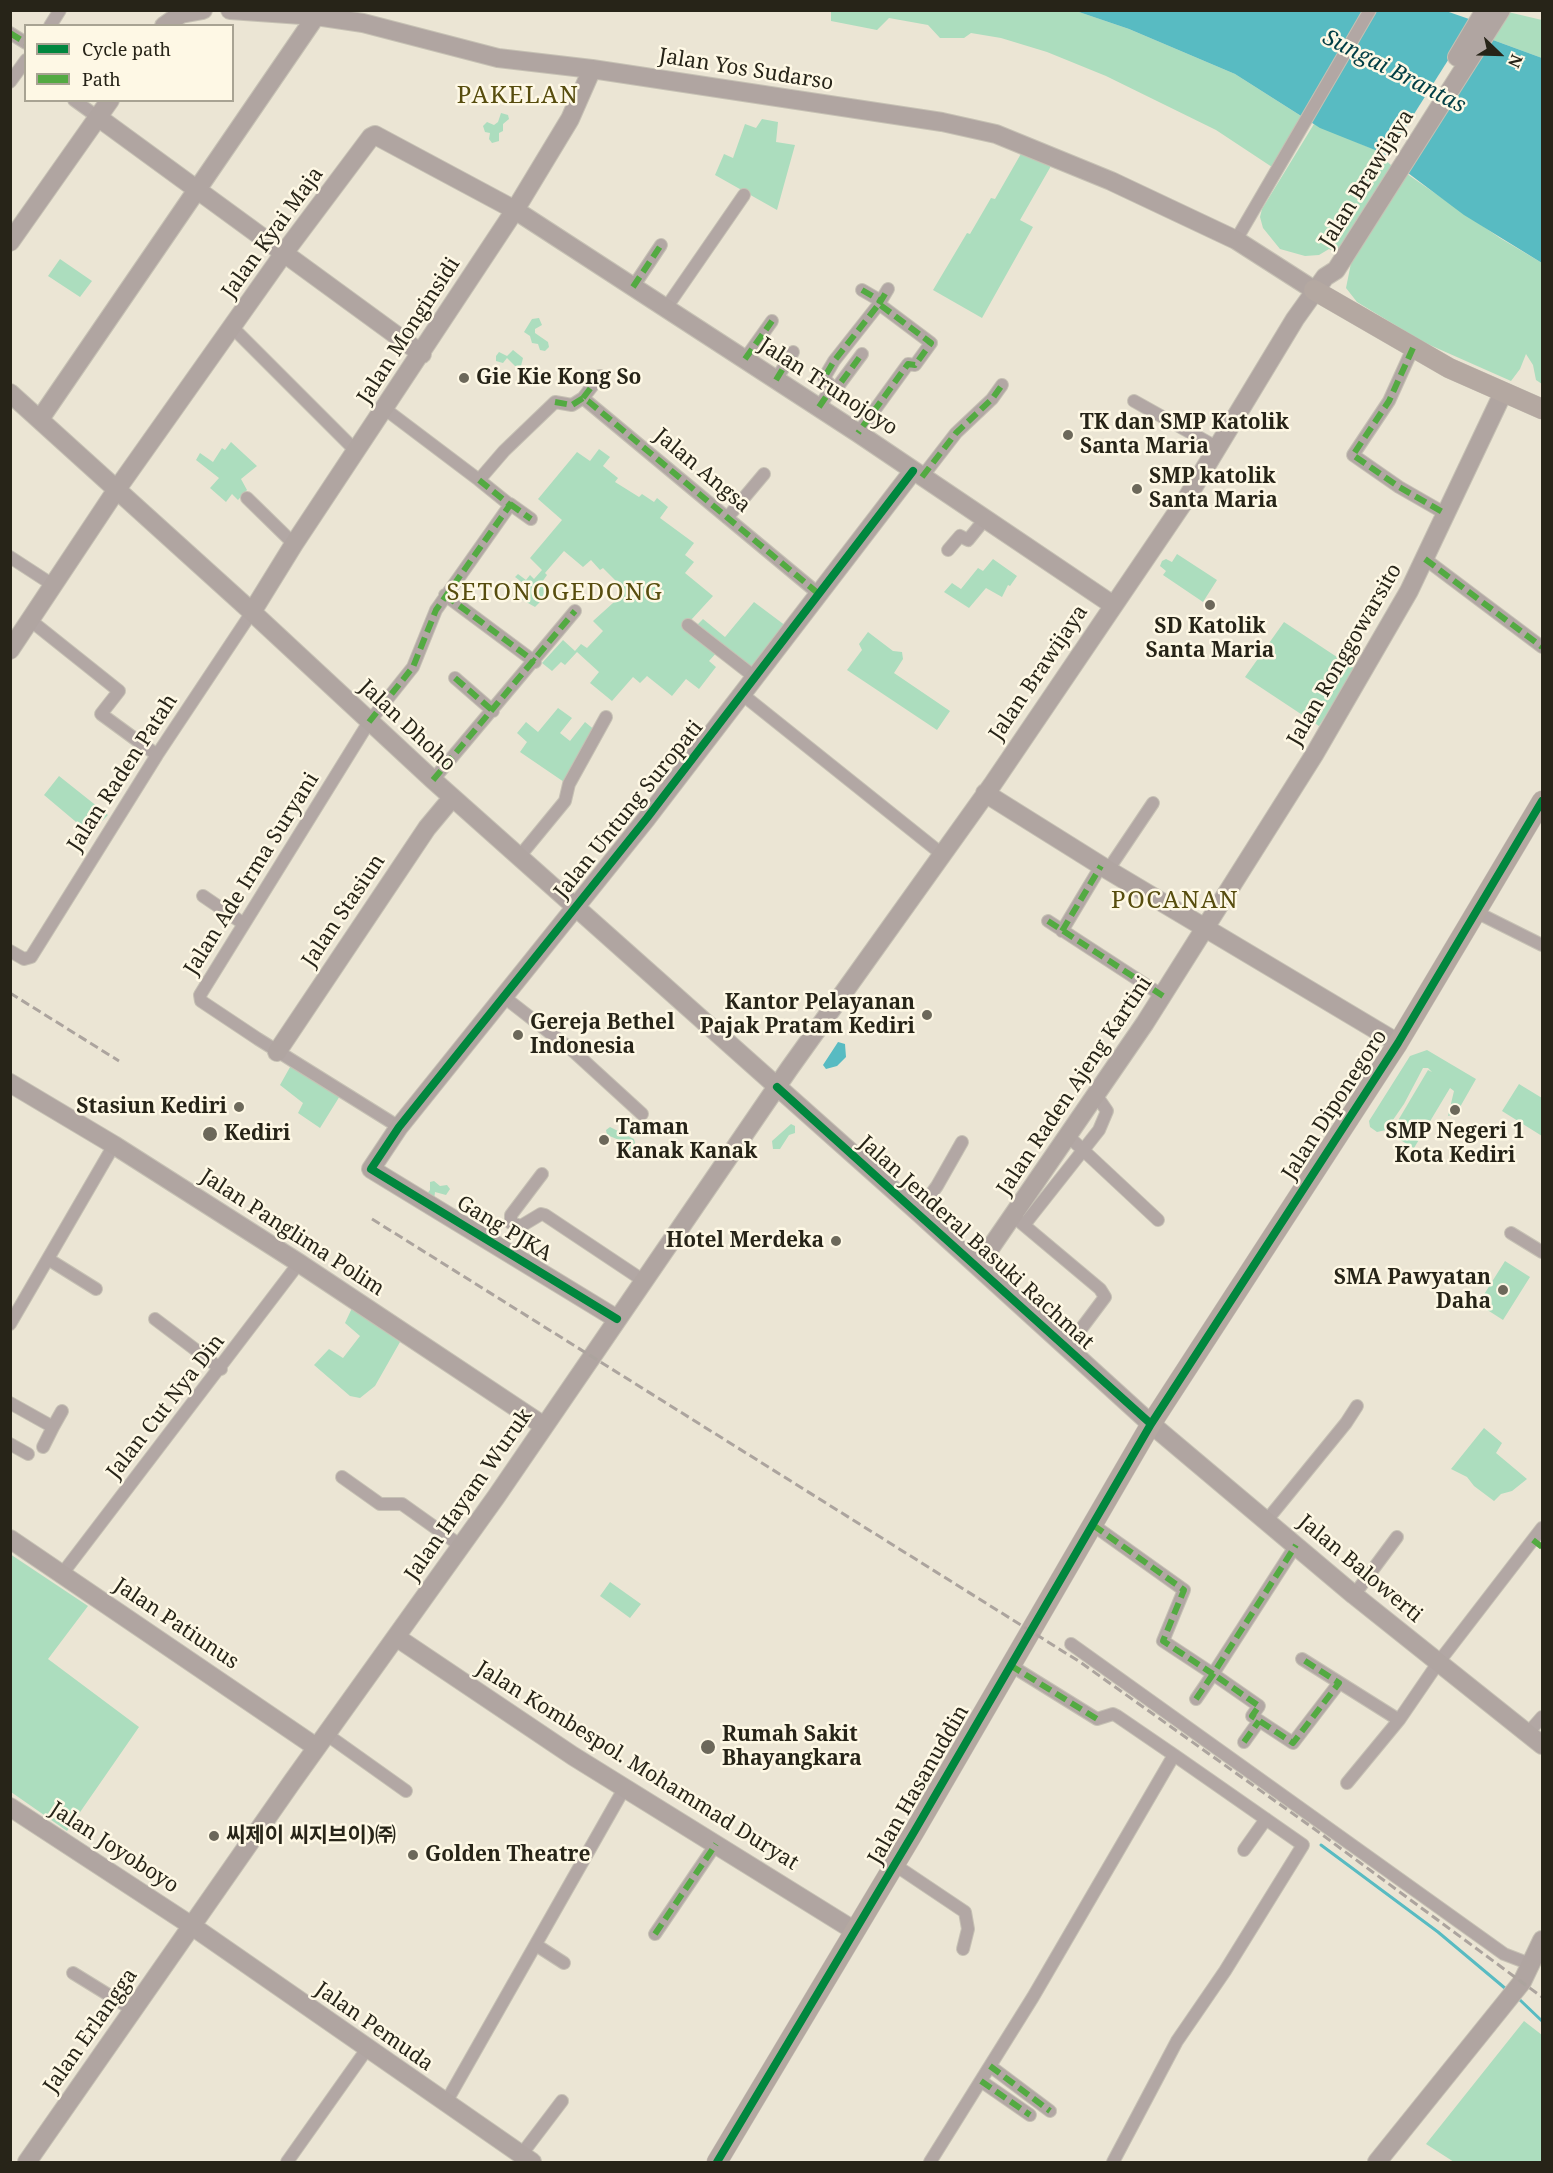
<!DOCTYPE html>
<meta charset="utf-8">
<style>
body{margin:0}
#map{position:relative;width:1553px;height:2173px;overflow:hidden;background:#ebe5d4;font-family:"Noto Serif",serif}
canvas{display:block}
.frame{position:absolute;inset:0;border:12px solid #272418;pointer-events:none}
.legend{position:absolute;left:24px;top:24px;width:210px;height:78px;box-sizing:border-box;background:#fef8e5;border:2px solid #a8a393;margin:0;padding:8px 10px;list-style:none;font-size:18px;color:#272418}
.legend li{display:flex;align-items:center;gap:12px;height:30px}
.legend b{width:30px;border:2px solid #a8a393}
.north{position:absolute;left:1469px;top:24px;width:60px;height:60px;-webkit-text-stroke:4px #fef8e5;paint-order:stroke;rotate:113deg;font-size:16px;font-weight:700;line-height:24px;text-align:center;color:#272418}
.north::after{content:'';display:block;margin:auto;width:21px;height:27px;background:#272418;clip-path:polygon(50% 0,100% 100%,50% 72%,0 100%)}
</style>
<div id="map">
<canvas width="1553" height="2173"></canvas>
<div class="frame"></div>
<ul class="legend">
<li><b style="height:8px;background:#00873e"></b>Cycle path</li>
<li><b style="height:8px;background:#53aa42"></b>Path</li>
</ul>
<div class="north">N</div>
</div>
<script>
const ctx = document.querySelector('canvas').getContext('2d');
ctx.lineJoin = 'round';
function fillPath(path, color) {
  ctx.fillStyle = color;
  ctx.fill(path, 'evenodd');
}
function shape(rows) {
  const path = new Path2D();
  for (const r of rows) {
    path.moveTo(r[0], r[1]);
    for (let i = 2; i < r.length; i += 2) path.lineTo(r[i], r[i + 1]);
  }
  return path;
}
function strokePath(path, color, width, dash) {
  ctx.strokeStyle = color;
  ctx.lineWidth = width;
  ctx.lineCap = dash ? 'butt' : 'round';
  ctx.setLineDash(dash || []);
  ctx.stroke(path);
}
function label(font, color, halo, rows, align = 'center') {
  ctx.font = font + ' "Noto Serif","Noto Sans KR",serif';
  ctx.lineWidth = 5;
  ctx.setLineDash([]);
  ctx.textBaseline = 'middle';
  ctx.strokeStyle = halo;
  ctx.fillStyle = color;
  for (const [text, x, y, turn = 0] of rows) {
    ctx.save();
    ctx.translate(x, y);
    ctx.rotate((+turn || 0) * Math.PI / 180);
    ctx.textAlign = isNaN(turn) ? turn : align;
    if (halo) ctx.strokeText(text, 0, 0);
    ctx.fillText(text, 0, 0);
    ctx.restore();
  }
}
fillPath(shape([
 [831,10,1076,11,1129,29,1235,74,1301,116,1272,167,1216,130,1106,76,1047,52,1001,38,971,33,964,38,940,38,928,25,889,18,877,30,831,21],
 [1508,12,1542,20,1542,58,1493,40],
 [501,113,508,115,509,119,503,124,503,131,499,133,499,141,492,143,489,139,490,133,485,132,483,126,487,122,494,125,498,122],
 [762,119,778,122,776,142,795,145,777,210,715,175,724,154,733,158,745,124,756,128],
 [1314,124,1380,152,1410,176,1500,238,1542,263,1542,384,1536,380,1533,365,1526,354,1520,369,1511,381,1423,342,1357,302,1346,288,1351,263,1329,249,1319,255,1305,256,1280,249,1263,228,1260,217,1262,209],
 [1022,152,1051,166,1020,220,1033,227,982,318,933,290,967,233,970,234,991,198,995,199],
 [60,259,92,281,80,297,48,276],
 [539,318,542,325,535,329,535,333,548,342,549,347,545,351,540,350,538,344,532,343,530,336,524,332,532,319],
 [513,350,523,358,521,366,515,366,507,358,503,363,496,361,496,356,499,352,507,356],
 [231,442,257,466,241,479,247,490,238,500,232,494,226,502,210,488,219,478,196,460,200,453,213,462,222,448,225,450],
 [599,449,610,457,603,466,618,478,615,482,639,497,642,494,654,502,657,498,668,507,660,518,694,543,685,555,694,562,685,573,713,596,691,620,697,625,703,619,725,637,754,602,786,626,751,672,718,651,709,661,716,667,699,689,686,679,672,696,647,676,640,683,633,677,612,701,590,683,599,672,577,652,565,665,561,662,552,671,542,663,563,640,575,651,581,644,587,648,603,631,593,621,623,594,614,584,616,581,603,568,600,570,591,560,583,567,564,551,545,573,547,575,542,582,552,590,535,607,521,599,527,586,515,577,518,574,526,580,530,575,534,579,542,570,530,558,562,520,538,499,577,452,590,461],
 [1177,554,1217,580,1203,602,1163,575,1166,571,1160,566,1162,561,1166,559,1172,562],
 [993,559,1017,576,1010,586,1008,585,1002,597,986,588,969,608,944,592,952,583,961,589,978,568,983,571],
 [1284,622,1355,669,1319,726,1245,677],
 [868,632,893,651,902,652,903,659,894,673,950,711,937,730,847,670,862,650,859,644],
 [558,708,572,718,560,733,570,741,585,722,596,731,564,782,520,752,527,742,517,733,526,722,538,732],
 [59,776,108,815,102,821,92,813,82,827,44,795],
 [1427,1050,1476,1079,1456,1114,1448,1116,1454,1091,1450,1088,1414,1148,1390,1134,1428,1070,1432,1072,1428,1068,1423,1068,1404,1104,1386,1130,1377,1132,1370,1127,1369,1121,1410,1056],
 [294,1060,343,1091,320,1128,298,1113,303,1103,280,1085],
 [1519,1084,1542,1098,1542,1136,1502,1111],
 [791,1124,795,1126,795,1133,789,1135,780,1149,773,1149,772,1141],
 [610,1127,634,1139,635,1143,628,1154,623,1155,619,1151,624,1142,607,1135,606,1130],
 [434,1181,440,1186,447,1185,450,1189,446,1195,435,1192,434,1201,426,1195,430,1190,430,1182],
 [1505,1261,1530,1277,1503,1320,1478,1304],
 [352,1308,400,1342,375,1386,360,1398,350,1396,314,1365,329,1349,343,1358,360,1336,345,1323],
 [1484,1428,1502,1443,1496,1453,1527,1479,1512,1491,1501,1494,1494,1501,1474,1486,1467,1477,1451,1469],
 [10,1554,88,1606,48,1659,139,1727,67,1831,11,1792],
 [610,1582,641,1604,630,1618,600,1596],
 [1524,2021,1542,2035,1542,2162,1454,2162,1426,2144]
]), '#acddbe');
fillPath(shape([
 [1076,11,1446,11,1469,19,1493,40,1542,58,1542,263,1464,215,1380,152,1320,128,1235,74,1129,29],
 [838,1042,845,1044,846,1057,837,1066,826,1069,823,1065]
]), '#58bbc2');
fillPath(shape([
 [1474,19,1492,34,1403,175,1385,160]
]), '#ebe5d4');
strokePath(shape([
 [1321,1845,1438,1932,1506,1989],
 [1520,2000,1542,2021]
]), '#58bbc2', 3);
const street = shape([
 [50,26,60,10],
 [10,33,26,43],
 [10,82,26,60],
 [74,100,99,118],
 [1236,240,1370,10],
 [633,287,661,245],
 [862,290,881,301],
 [879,304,888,289],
 [666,308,744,195],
 [232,327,356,451],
 [1413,348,1389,401,1353,455,1399,487,1446,514],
 [745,359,772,321],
 [776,380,793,352],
 [833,388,824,378,834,361,879,304,931,343,915,365,908,364,858,433],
 [583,398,600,376],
 [1134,401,1218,448],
 [819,407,832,388,836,389,862,354],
 [385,409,479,480,504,451,555,402,572,405,583,398,820,595],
 [922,477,956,433,992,399,1002,385],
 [247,498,294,544],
 [510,504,531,519],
 [727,518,764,474],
 [948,550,960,536,968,540,985,519],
 [10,557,53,585],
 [1425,559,1542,647],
 [445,595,535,662],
 [30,620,119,691,101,714,157,755],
 [688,625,756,678],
 [455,678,493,711],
 [743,695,943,855],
 [433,780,575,611],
 [519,857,565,801,569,784,606,717],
 [1108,870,1153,803],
 [203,896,244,924],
 [1476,912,1542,945],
 [1048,921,1163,996],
 [1062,931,1101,866],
 [10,951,24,959,31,957,157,755,252,612],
 [504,997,572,1050,642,1114],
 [399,1127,258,1039,201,1001,200,995,369,722,413,667,436,610,510,505,479,480],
 [1068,1136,1158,1220],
 [542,1174,511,1215,511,1223,521,1226,541,1214,545,1215,644,1281],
 [918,1212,937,1186,962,1142],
 [1013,1216,1100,1289,1105,1297,1066,1349],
 [1024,1225,1099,1130,1107,1111,1096,1095],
 [1511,1233,1542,1252],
 [48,1259,96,1289],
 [155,1319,221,1369],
 [10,1324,114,1145],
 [10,1403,53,1427,62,1411],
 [10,1444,28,1454],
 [43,1447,53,1427],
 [342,1477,380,1504,402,1504,461,1546],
 [1267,1520,1346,1423,1357,1406],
 [1093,1525,1184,1590,1163,1641,1213,1674,1296,1545],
 [62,1574,299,1263],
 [1354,1595,1397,1537],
 [1071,1644,1504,1954,1530,1964],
 [1302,1659,1399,1720],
 [1010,1665,1097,1719,1113,1714,1117,1716,1174,1755],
 [1196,1699,1213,1674,1259,1706,1252,1716,1293,1743,1339,1683],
 [1528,1733,1542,1717],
 [326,1734,406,1791],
 [1244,1742,1259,1721],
 [1347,1783,1399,1720,1438,1663,1542,1528],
 [1244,1850,1266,1819],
 [895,1865,965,1912,968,1929,963,1949],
 [655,1934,716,1844],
 [536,1945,564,1963],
 [73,1973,133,2010],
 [990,2066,1050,2111],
 [981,2081,1030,2115],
 [445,2104,625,1787],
 [521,2155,562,2101],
 [287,2162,367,2049],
 [930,2162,1033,1997,1174,1755,1303,1845,1225,1971,1177,2041,1113,2162]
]);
const secondary = shape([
 [230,10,316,16,363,23,498,58,592,69,942,122,996,134,1111,181,1236,240,1314,290],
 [164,26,181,14,203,10],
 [1457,57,1485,10],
 [99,118,422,354],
 [10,242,110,100],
 [10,393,252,612,433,780,918,1212,1151,1424,1354,1595,1542,1745],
 [40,419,316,16],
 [252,612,294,544,515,210,570,119,592,69],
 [10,650,117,489,284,253,371,137,375,135,515,210,858,433,1113,605],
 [985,793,1108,870,1398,1043],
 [277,1052,427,828,452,798],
 [10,1083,114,1145,299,1263,544,1426],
 [978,1266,1145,1023,1314,755,1409,591,1503,393],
 [617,1319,371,1169,399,1127,647,818,913,471],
 [10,1539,316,1747],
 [396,1637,573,1756,855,1931],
 [10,1807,192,1926,532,2162],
 [27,2162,292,1782,496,1497,789,1069,992,785,1188,496,1295,319,1325,277,1336,270,1501,10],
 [1377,2162,1522,1982,1542,1940]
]);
const primary = shape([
 [1314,290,1449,368,1542,409],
 [717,2162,914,1832,1151,1424,1398,1043,1542,801]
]);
strokePath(street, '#c6c1b4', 14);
strokePath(secondary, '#c6c1b4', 20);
strokePath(primary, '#c6c1b4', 21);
strokePath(street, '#b2a7a4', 12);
strokePath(secondary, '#b0a5a1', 18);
strokePath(primary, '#b4a8a1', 20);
strokePath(shape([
 [10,993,119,1061],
 [372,1219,1080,1662,1313,1828,1542,1997]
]), '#aca49e', 3, [9, 4.5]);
strokePath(shape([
 [10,33,26,43],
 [633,287,661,245],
 [862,290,881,301],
 [879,304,888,289],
 [1413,348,1389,401,1353,455,1399,487,1446,514],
 [745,359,772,321],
 [776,380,793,352],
 [833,388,824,378,834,361,879,304,931,343,915,365,908,364,858,433],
 [583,398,600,376],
 [555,402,572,405,583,398,588,401,820,595],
 [819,407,832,388,836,389,862,354],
 [922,477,956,433,992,399,1002,385],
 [510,504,531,519],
 [1425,559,1542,647],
 [445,595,535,662],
 [455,678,493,711],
 [369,722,413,667,436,610,510,505,479,480],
 [433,780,575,611],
 [1048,921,1163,996],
 [1062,931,1101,866],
 [1093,1525,1184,1590,1163,1641,1213,1674,1296,1545],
 [1533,1540,1542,1547],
 [1010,1665,1097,1719],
 [1196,1699,1213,1674,1259,1706,1252,1716,1293,1743,1339,1683,1302,1659],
 [1244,1742,1259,1721],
 [655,1934,716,1844],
 [990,2066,1050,2111],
 [981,2081,1030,2115]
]), '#53aa42', 6, [12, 6]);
strokePath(shape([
 [777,1087,1151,1424],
 [617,1319,371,1169,399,1127,647,818,913,471],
 [717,2162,914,1832,1151,1424,1398,1043,1542,801]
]), '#00873e', 8);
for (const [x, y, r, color] of [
 [464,378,6,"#6c685a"],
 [1068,435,6,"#6c685a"],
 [1137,489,6,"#6c685a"],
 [1210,605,6,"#6c685a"],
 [927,1015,6,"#6c685a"],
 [518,1035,6,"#6c685a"],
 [239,1107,6,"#6c685a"],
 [1455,1110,6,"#6c685a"],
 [210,1134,8,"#6c685a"],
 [604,1140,6,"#6c685a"],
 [836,1241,6,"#6c685a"],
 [1503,1290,6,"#6c685a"],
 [708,1747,8,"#6c685a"],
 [214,1836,6,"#6c685a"],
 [413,1855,6,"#6c685a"]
]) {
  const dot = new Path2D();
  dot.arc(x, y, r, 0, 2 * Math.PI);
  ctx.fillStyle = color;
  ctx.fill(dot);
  strokePath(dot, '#fef8e5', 2);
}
label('21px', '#272418', '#fef8e5', [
 ["Jalan Yos Sudarso",746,70,9],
 ["Jalan Brawijaya",1367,179,-58],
 ["Jalan Kyai Maja",273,233,-54],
 ["Jalan Monginsidi",409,331,-57],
 ["Jalan Trunojoyo",828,387,33],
 ["Jalan Angsa",702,471,40],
 ["Jalan Ronggowarsito",1345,655,-60],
 ["Jalan Brawijaya",1039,673,-56],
 ["Jalan Dhoho",407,726,43],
 ["Jalan Raden Patah",123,773,-57],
 ["Jalan Untung Suropati",629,810,-51],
 ["Jalan Ade Irma Suryani",252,874,-58],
 ["Jalan Stasiun",344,911,-56],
 ["Jalan Raden Ajeng Kartini",1075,1086,-56],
 ["Jalan Diponegoro",1335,1105,-57],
 ["Gang PJKA",504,1229,31],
 ["Jalan Panglima Polim",292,1233,33],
 ["Jalan Jenderal Basuki Rachmat",976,1243,42],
 ["Jalan Cut Nya Din",166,1407,-52],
 ["Jalan Hayam Wuruk",469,1495,-55],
 ["Jalan Balowerti",1360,1569,40],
 ["Jalan Patiunus",176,1624,34],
 ["Jalan Kombespol. Mohammad Duryat",637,1766,32],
 ["Jalan Hasanuddin",919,1785,-60],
 ["Jalan Joyoboyo",114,1848,33],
 ["Jalan Pemuda",374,2027,35],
 ["Jalan Erlangga",91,2031,-55]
]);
label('bold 21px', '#272418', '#fef8e5', [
 ["Gie Kie Kong So",476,378],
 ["TK dan SMP Katolik",1080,423],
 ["Santa Maria",1080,447],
 ["SMP katolik",1149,477],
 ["Santa Maria",1149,501],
 ["SD Katolik",1210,627,"center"],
 ["Santa Maria",1210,651,"center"],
 ["Kantor Pelayanan",915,1003,"right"],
 ["Pajak Pratam Kediri",915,1027,"right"],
 ["Gereja Bethel",530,1023],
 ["Indonesia",530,1047],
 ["Stasiun Kediri",227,1107,"right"],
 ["Taman",616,1128],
 ["Kanak Kanak",616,1152],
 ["SMP Negeri 1",1455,1132,"center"],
 ["Kota Kediri",1455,1156,"center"],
 ["Kediri",224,1134],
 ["Hotel Merdeka",824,1241,"right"],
 ["SMA Pawyatan",1491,1278,"right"],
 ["Daha",1491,1302,"right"],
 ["Rumah Sakit",722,1735],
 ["Bhayangkara",722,1759],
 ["씨제이 씨지브이)㈜",226,1836],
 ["Golden Theatre",425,1855]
], 'left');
label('italic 22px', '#013e45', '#fef8e5', [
 ["Sungai Brantas",1394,72,27]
]);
ctx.letterSpacing = '1.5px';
label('24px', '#574d0e', '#fef8e5', [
 ["PAKELAN",518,96],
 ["SETONOGEDONG",555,593],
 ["POCANAN",1175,901]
]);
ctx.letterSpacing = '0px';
</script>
